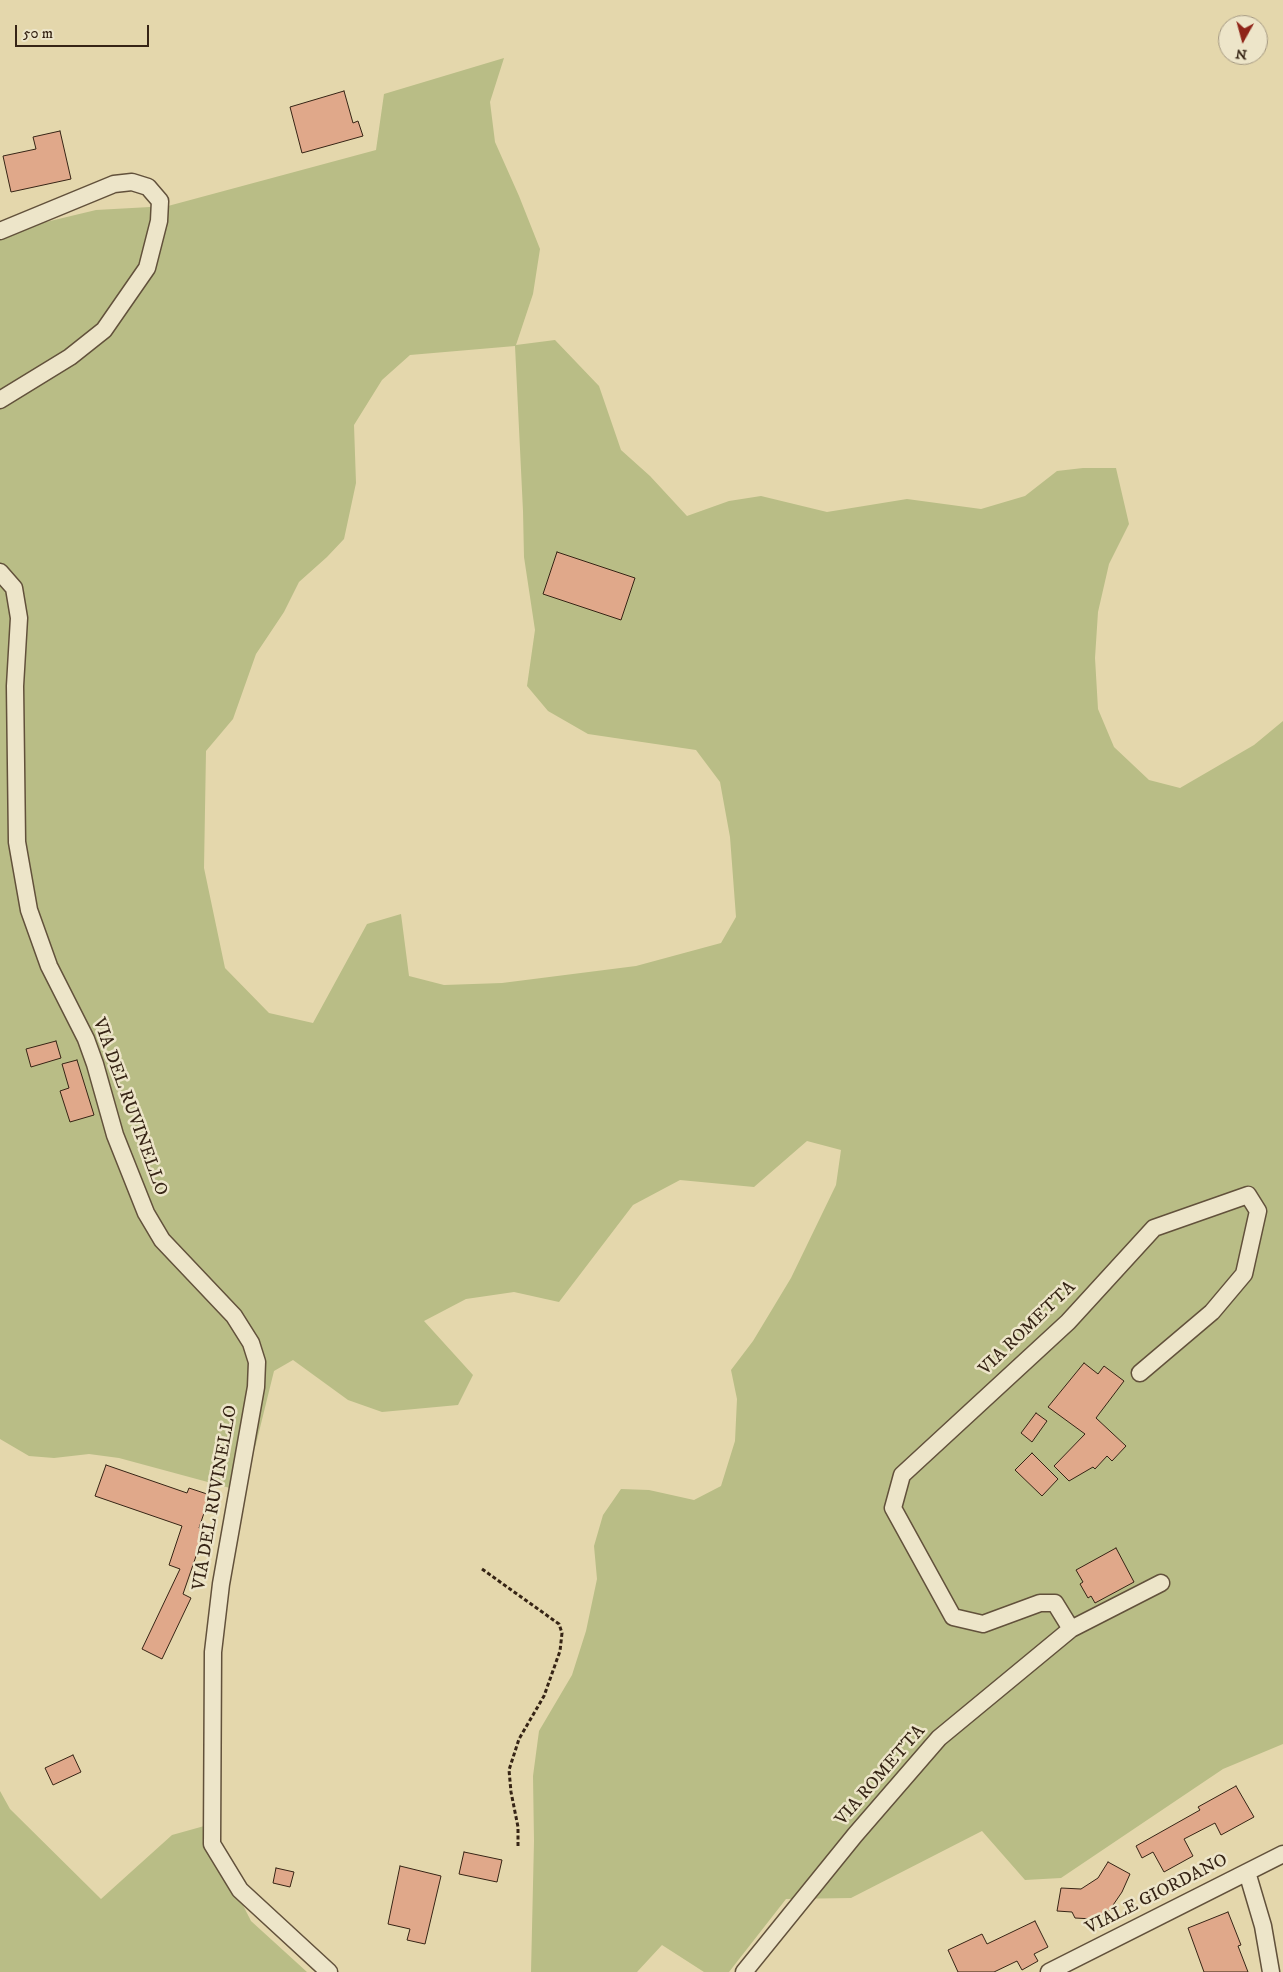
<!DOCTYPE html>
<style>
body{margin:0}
#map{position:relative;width:1283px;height:1972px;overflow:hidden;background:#e4d7ac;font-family:"IM FELL DW Pica",serif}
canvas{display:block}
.north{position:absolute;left:1218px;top:15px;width:50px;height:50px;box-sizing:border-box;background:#ede5c9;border:1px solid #a49881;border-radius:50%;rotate:187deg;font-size:14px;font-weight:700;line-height:20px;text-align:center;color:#362415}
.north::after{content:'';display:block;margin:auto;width:18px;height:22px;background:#8f2418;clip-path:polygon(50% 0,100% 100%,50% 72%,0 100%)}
.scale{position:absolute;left:15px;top:25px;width:134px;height:22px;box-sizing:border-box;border:2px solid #362415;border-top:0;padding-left:6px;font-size:15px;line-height:18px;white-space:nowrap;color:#362415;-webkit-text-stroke:4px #ede5c9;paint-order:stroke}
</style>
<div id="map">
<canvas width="1283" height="1972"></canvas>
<div class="north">N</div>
<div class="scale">50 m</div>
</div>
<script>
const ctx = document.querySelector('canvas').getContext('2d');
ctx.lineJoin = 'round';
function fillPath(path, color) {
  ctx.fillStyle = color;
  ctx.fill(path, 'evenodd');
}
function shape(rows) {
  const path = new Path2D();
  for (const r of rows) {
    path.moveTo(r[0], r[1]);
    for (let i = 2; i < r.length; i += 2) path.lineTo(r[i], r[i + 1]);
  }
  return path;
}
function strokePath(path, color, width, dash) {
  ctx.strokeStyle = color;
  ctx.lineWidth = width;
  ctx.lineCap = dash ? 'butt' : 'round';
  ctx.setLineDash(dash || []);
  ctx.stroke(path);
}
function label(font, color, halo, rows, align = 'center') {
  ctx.font = font + ' "IM FELL DW Pica",serif';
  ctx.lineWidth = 5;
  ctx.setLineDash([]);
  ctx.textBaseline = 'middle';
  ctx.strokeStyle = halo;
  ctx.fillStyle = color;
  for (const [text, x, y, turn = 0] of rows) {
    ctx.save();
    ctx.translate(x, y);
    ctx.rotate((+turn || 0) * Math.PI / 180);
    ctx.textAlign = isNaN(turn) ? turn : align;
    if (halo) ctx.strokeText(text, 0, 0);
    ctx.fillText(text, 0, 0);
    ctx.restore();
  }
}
fillPath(shape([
 [504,58,490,102,495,142,519,196,540,249,533,294,516,345,555,340,599,386,621,450,650,476,687,516,729,501,761,496,827,512,907,499,981,509,1025,496,1057,471,1083,468,1116,468,1129,524,1109,564,1098,612,1095,658,1098,709,1114,747,1149,780,1180,788,1254,745,1283,721,1283,1744,1223,1769,1061,1878,1025,1880,982,1831,851,1898,786,1899,729,1972,704,1972,662,1945,637,1972,531,1972,534,1841,533,1776,539,1731,572,1675,586,1631,597,1579,594,1546,603,1515,621,1489,649,1490,694,1500,721,1486,735,1441,737,1399,731,1370,753,1341,791,1278,836,1185,841,1150,807,1141,754,1187,680,1180,633,1205,559,1302,514,1292,466,1299,424,1321,473,1375,458,1405,382,1412,348,1400,293,1360,274,1371,256,1444,241,1491,119,1458,89,1454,54,1458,29,1456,0,1439,0,233,96,210,168,206,376,150,384,94],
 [515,346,523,511,524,557,535,630,527,686,548,711,588,734,696,750,720,782,730,837,736,917,721,943,636,966,502,983,444,985,409,976,401,914,367,924,313,1023,269,1013,225,968,204,868,206,751,233,719,256,654,284,612,299,582,327,557,344,539,356,483,354,425,382,380,410,355],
 [0,1791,10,1809,101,1899,172,1835,215,1823,218,1856,251,1921,307,1972,0,1972]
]), '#b9bd86');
const building = shape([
 [344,91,353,123,358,121,363,136,302,153,290,107,344,91],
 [60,131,71,179,11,192,3,156,36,149,33,137,60,131],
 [557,552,635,578,621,620,543,594,557,552],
 [56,1041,61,1058,31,1067,26,1049,56,1041],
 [77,1060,94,1115,70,1122,60,1091,69,1088,62,1064,77,1060],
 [1084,1363,1098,1374,1104,1366,1124,1381,1096,1418,1126,1446,1112,1461,1107,1456,1095,1469,1093,1467,1069,1481,1054,1466,1085,1434,1048,1407,1084,1363],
 [1036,1413,1047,1421,1032,1442,1021,1433,1036,1413],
 [1032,1453,1058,1479,1042,1496,1015,1470,1032,1453],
 [106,1465,187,1493,189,1488,210,1495,199,1528,205,1530,183,1594,191,1598,162,1659,142,1649,180,1569,169,1565,182,1526,95,1496,106,1465],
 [1116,1548,1134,1582,1095,1603,1091,1596,1088,1598,1080,1584,1083,1582,1076,1570,1116,1548],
 [73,1755,81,1772,53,1785,45,1768,73,1755],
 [1236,1786,1254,1817,1221,1835,1215,1823,1184,1839,1193,1856,1164,1872,1153,1852,1142,1858,1136,1846,1200,1810,1198,1807,1236,1786],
 [464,1852,502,1860,497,1882,459,1874,464,1852],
 [1108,1862,1130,1874,1122,1892,1109,1911,1093,1919,1075,1918,1072,1912,1057,1911,1061,1888,1081,1889,1098,1878,1108,1862],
 [400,1866,441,1876,425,1944,407,1940,410,1929,388,1924,400,1866],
 [276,1868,294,1872,290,1887,273,1883,276,1868],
 [1228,1912,1241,1945,1238,1946,1248,1972,1204,1972,1188,1928,1228,1912],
 [1035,1921,1048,1947,1034,1954,1038,1961,1022,1970,1017,1961,994,1972,958,1972,948,1950,982,1934,987,1944,1035,1921]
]);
fillPath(building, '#e0a88a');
strokePath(building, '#362415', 1);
const minor = shape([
 [0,231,114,184,132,182,148,187,160,201,159,221,147,268,104,330,70,357,0,400],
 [0,572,14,588,19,618,15,686,17,842,29,910,49,966,86,1039,95,1064,115,1135,146,1213,162,1240,234,1316,251,1343,257,1362,256,1387,221,1584,213,1652,212,1844,240,1890,329,1972],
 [1071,1629,1055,1603,1040,1603,983,1624,953,1617,893,1508,902,1475,1068,1322,1154,1228,1248,1195,1258,1211,1244,1274,1212,1312,1140,1373],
 [1247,1872,1263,1926,1271,1972],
 [744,1972,855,1835,939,1738,1071,1629,1161,1583],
 [1049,1972,1283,1854]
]);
strokePath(minor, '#62513b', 19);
strokePath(shape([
 [482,1569,559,1624,562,1633,560,1651,544,1696,519,1739,509,1770,511,1792,518,1827,518,1848]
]), '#362415', 3, [4, 2.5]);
strokePath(minor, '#ede5c9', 16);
label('18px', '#362415', '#ede5c9', [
 ["VIA DEL RUVINELLO",129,1107,70],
 ["VIA ROMETTA",1028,1329,-44],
 ["VIA DEL RUVINELLO",216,1498,-80],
 ["VIA ROMETTA",881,1776,-49],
 ["VIALE GIORDANO",1157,1895,-27]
]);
</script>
